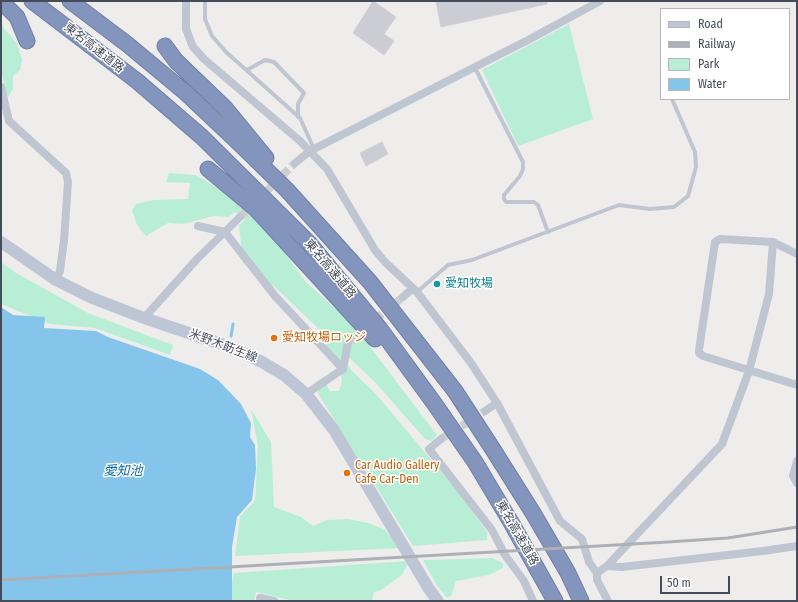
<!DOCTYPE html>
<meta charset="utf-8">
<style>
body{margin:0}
#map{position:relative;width:798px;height:602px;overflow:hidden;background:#efedec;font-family:"Fira Sans Condensed",sans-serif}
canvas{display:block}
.frame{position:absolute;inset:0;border:2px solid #454c59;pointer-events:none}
.legend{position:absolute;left:660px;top:8px;width:130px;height:92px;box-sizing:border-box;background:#fff;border:1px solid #b5b7bd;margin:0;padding:5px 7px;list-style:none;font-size:12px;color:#454c59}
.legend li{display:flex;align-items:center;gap:8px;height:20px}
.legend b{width:20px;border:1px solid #b5b7bd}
.scale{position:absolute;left:660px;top:576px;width:70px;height:18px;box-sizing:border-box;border:2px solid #454c59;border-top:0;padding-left:5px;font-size:12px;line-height:14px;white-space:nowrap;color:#454c59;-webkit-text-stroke:3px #fff;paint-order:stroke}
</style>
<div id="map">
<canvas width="798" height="602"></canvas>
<div class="frame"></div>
<ul class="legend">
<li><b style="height:5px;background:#bec6d6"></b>Road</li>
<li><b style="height:5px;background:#aeb0b7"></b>Railway</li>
<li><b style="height:11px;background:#b9eed6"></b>Park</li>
<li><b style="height:11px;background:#86c5eb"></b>Water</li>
</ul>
<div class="scale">50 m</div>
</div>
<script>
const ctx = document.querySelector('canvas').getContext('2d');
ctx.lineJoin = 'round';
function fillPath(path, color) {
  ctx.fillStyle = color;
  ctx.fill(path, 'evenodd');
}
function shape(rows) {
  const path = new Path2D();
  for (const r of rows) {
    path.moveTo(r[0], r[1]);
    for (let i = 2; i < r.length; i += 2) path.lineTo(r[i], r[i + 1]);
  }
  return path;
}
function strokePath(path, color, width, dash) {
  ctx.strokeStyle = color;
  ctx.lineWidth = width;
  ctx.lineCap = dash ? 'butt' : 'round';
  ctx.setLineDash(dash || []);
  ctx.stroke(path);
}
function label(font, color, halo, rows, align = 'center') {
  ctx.font = font + ' "Fira Sans Condensed","Noto Sans JP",sans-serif';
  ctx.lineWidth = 3;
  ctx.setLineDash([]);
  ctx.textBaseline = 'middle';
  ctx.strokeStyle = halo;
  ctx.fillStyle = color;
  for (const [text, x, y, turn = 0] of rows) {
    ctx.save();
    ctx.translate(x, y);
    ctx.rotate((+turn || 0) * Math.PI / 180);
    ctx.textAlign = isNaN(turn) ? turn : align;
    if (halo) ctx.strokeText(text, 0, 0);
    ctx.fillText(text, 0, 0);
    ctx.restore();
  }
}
fillPath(shape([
 [1,18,3,27,17,44,22,59,20,70,13,76,13,89,7,98,1,69],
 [569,24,593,119,518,146,482,70],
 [169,173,196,175,226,193,262,226,280,246,305,281,344,317,368,344,437,435,432,441,425,439,374,381,342,351,343,358,352,371,376,394,463,498,487,532,487,540,413,546,319,395,315,383,323,377,330,391,339,391,342,381,338,359,327,347,323,333,277,289,243,263,239,226,245,219,235,212,229,217,214,216,183,224,168,223,146,236,137,225,132,210,136,204,154,200,188,199,190,183,166,182],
 [1,262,16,273,88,313,173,345,170,355,95,328,50,324,1,304],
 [251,409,271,442,274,507,301,517,313,526,327,520,348,519,368,523,384,529,401,548,235,556,240,516,255,501,258,446],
 [492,558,503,563,503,568,489,575,456,581,451,596,447,598,436,584,423,560],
 [407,561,407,565,402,575,381,590,374,592,372,601,294,601,256,592,254,601,228,601,234,573]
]), '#b9eed6');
fillPath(shape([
 [1,307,13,315,45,317,44,328,96,331,108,337,200,369,218,380,241,404,251,423,250,437,255,445,256,469,252,500,237,517,232,547,232,601,1,601]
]), '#86c5eb');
strokePath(shape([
 [231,336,233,324]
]), '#86c5eb', 3);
const building = shape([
 [373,1,396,17,384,34,394,41,384,55,353,33,373,1],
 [436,1,547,1,547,4,441,27,436,1],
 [382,142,388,154,366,166,360,153,382,142]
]);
fillPath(building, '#cccdd4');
strokePath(building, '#d0d1d8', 1);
strokePath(shape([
 [240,217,295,163],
 [348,342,403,297],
 [441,439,485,411]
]), '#cdcdcf', 8, [8, 4]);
const highway = shape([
 [1,1,17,17,27,41],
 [32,1,137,81,202,137,309,243,380,329,434,403,475,462,512,524,555,601],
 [70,1,127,44,186,93,238,142,287,190,370,282,455,391,494,451,533,513,568,573,581,601],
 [165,46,176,61,225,108,266,158],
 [208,169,256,209,375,339]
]);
strokePath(highway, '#6f80a7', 17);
strokePath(shape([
 [205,1,205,19,212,36,226,52,300,118,314,149],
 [475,68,523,162,523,169,520,176,504,195,504,199,506,202,534,202,538,205,548,232],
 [247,70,265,60,274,62,304,93,298,104,298,117],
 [417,292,448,265,472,260,619,205,650,209,674,207,688,196,696,167,695,152,672,99]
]), '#bfc6d2', 4);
strokePath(shape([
 [186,1,186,29,193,47,204,59,300,141,327,169,375,250,385,262,417,292,471,363,497,403,560,521,582,539,589,562,597,573,597,580,608,601],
 [1,87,9,121,66,173,68,182,64,240,60,271,56,280],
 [295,163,310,151,530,39,600,1],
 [198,226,225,232,275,296,343,369],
 [797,254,773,242,720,239,715,242,699,350,699,353,703,356,797,385],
 [403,297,413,288],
 [144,318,197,259,240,217],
 [343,369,348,342],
 [306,394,343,369],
 [485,411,497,403],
 [441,439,429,449,492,530,505,555,524,581,533,601],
 [797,461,793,476,797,483],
 [607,566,622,567,763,551,797,546],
 [597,573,607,566,722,444,749,371,769,294,773,242],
 [260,598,274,601]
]), '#bfc6d2', 8);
strokePath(shape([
 [1,242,56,280,92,298,144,318,230,347,262,362,284,375,306,394,334,430,429,589,438,601]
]), '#bec6d6', 12);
strokePath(highway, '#8395bc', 15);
strokePath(shape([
 [1,580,668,542,728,538,797,527]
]), '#aeb0b7', 3);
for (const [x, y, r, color] of [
 [437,284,4,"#0f9aa8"],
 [274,338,4,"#e8710a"],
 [347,473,4,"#e8710a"]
]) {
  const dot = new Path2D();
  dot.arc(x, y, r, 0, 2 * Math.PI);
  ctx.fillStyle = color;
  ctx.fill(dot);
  strokePath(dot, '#fff', 1.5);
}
label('12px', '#454c59', '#fff', [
 ["東名高速道路",94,48,38],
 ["東名高速道路",330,269,50],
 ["米野木莇生線",223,346,21],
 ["東名高速道路",517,533,60]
]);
label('12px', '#0d838f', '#fff', [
 ["愛知牧場",445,284]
], 'left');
label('12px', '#c56008', '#fff', [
 ["愛知牧場ロッジ",282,338],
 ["Car Audio Gallery",355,466],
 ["Cafe Car-Den",355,480]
], 'left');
label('italic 13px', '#0d6ba5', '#fff', [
 ["愛知池",123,471]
]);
</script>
